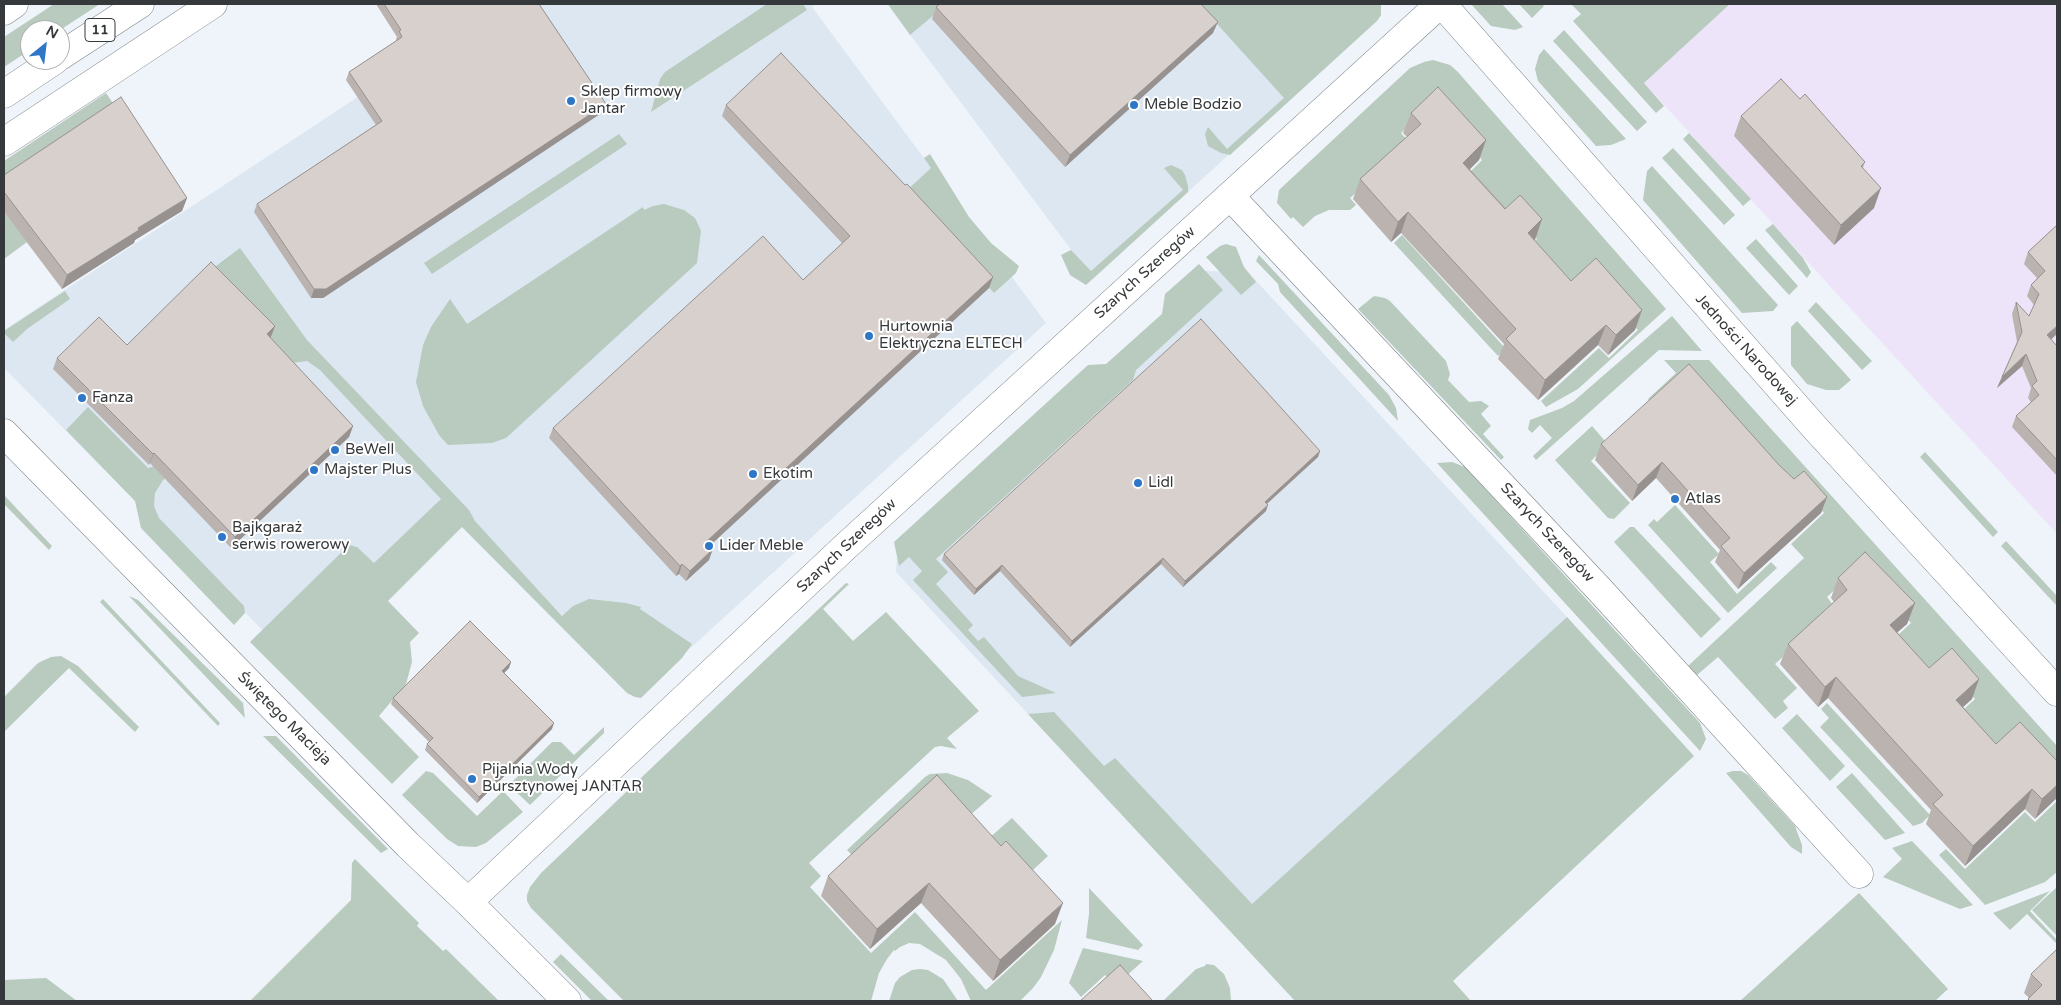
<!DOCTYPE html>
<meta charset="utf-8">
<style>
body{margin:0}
#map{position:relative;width:2061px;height:1005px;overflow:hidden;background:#eef4f9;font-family:"Varela Round",sans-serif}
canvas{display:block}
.frame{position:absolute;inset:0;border:5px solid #36393b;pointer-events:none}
.north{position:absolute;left:20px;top:20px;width:50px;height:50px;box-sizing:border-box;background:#fff;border:1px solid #afb0b1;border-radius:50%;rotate:29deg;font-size:14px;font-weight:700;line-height:20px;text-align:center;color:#36393b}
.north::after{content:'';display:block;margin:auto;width:18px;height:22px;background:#2e77c8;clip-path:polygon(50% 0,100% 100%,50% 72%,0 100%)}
</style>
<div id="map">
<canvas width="2061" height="1005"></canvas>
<div class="frame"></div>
<div class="north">N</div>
</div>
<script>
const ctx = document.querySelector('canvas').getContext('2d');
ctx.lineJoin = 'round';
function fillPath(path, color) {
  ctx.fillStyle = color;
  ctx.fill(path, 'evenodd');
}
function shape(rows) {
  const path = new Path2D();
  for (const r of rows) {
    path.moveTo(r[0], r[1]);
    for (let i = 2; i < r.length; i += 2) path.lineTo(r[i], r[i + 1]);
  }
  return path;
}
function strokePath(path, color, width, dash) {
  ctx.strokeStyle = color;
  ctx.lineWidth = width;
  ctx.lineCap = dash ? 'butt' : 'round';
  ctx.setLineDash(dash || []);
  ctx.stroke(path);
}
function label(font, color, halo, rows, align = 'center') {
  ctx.font = font + ' "Varela Round",sans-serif';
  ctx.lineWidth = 4;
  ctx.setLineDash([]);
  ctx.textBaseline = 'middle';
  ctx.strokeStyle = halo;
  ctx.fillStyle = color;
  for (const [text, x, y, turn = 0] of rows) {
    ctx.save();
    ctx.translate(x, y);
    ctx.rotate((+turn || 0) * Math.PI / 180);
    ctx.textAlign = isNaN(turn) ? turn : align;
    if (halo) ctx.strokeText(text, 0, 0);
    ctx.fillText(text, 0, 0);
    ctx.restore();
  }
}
fillPath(shape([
 [499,4,815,4,812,7,1046,323,637,697,460,505,276,644,4,368,4,330],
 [887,4,1369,4,1367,28,1093,279],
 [1205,271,1248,272,1567,617,1227,928,896,572,897,555,1162,314]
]), '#dde7f2');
fillPath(shape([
 [1730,4,2057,4,2057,534,1644,83]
]), '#eee4f9');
fillPath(shape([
 [54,4,100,4,60,30,30,30,30,50,4,67,4,37],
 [767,4,803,4,807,10,651,112,660,79,665,72],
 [888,4,947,4,910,35],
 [1199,4,1381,4,1381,15,1377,21,1230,155,1221,153,1208,146,1205,134,1208,127,1227,149,1284,98],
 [1471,4,1502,4,1523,27,1515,30,1491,26],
 [1519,4,1542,4,1544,6,1532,18],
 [1571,4,1730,4,1644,83,1664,106,1656,113,1573,21,1581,14],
 [1564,30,1647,122,1637,131,1553,41],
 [1544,49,1626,139,1611,145,1596,146,1538,81,1535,69,1539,55],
 [1433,60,1450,65,1457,71,1666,309,1578,389,1546,407,1541,401,1599,348,1609,358,1638,330,1588,276,1565,298,1523,253,1537,239,1512,213,1459,183,1482,160,1431,105,1401,133,1411,144,1350,198,1356,205,1350,210,1329,210,1315,216,1303,227,1293,217,1291,219,1277,203,1279,190,1410,68,1424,62],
 [106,93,117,109,4,184,4,161],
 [1689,133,1751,199,1743,206,1683,139],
 [619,134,627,144,432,274,424,263],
 [1673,148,1735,215,1724,225,1662,158],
 [930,154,969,217,991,243,1019,266,1016,273,994,293,904,193,931,168,924,158],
 [1171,165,1182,170,1185,175,1188,186,1188,192,1086,285,1070,275,1061,255,1071,250,1091,271,1183,190,1164,168],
 [1652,166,1778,305,1773,311,1742,313,1643,200,1647,171],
 [664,204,684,210,695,218,701,231,697,263,506,438,492,443,448,445,439,435,423,406,416,382,423,345,431,327,450,299,467,324,643,207,644,210,653,206],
 [4,212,27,242,4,259],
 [1773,224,1803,258,1811,272,1807,278,1765,230],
 [1402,235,1506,349,1498,356,1394,243],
 [1756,239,1798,286,1789,295,1746,248],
 [1226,244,1236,247,1244,267,1256,282,1241,295,1206,257,1220,246],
 [240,248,307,340,469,510,475,521,562,616,573,606,589,599,626,603,641,607,640,609,692,644,682,658,641,698,635,697,627,693,462,527,388,601,419,633,410,642,412,662,406,684,379,716,419,757,392,784,250,642,349,545,357,547,374,563,441,499,320,370,307,361,292,363,284,367,163,480,155,493,154,506,159,518,244,606,245,613,234,625,141,528,135,501,66,430,88,407,148,468,152,467,194,425,194,414,272,336,208,272],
 [1259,255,1389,395,1396,408,1398,421,1280,292,1278,284,1256,261],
 [1199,264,1223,290,1136,370,1133,380,936,559,948,572,936,584,973,625,968,630,978,641,984,637,1018,676,1056,693,1022,697,913,580,922,571,909,557,899,566,894,542,1088,365,1106,364,1162,314,1165,294],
 [65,291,70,299,27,329,13,342,4,333,4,331],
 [1374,296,1385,298,1390,301,1446,361,1450,374,1448,380,1469,402,1481,401,1489,406,1481,414,1491,426,1483,434,1504,457,1501,460,1358,309],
 [1816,302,1872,361,1862,370,1808,311],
 [1672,316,1702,351,1659,350,1536,460,1533,456,1552,438,1540,425,1532,433,1528,429,1530,420,1562,408,1574,401],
 [1797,321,1851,380,1839,390,1826,390,1807,384,1791,365,1791,327],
 [1664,360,1709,360,2057,746,2057,785,1989,761,1952,720,1975,699,1944,666,1921,686,1886,646,1911,623,1858,568,1827,597,1836,609,1775,664,1797,688,1783,701,1788,708,1775,719,1718,657,1697,675,1688,666,1804,558,1791,544,1824,513,1798,484,1654,406,1648,399,1676,373],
 [1592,426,1605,441,1605,447,1591,461,1630,503,1614,519,1608,518,1555,460],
 [1925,452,1998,532,1993,537,1920,457],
 [1452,462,1465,467,1700,723,1706,739,1700,751,1437,463],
 [4,495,52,546,49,550,4,504],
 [1675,505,1719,554,1710,562,1737,594,1771,562,1777,568,1728,613,1648,525,1654,519,1657,522],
 [1630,527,1634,527,1721,619,1701,638,1614,542],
 [2006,541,2057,596,2057,606,2001,546],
 [846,583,849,584,823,609,853,641,886,612,979,711,947,738,957,749,941,746,935,747,809,863,821,876,810,887,871,953,915,912,986,990,1062,920,1054,950,1041,977,1033,988,1020,1001,971,1001,961,979,946,960,920,944,909,943,900,947,895,951,894,950,887,959,879,973,871,1001,624,1001,531,908,527,901,527,895,530,887,541,873],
 [129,596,138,600,243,703,245,718],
 [103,599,220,723,218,726,100,602],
 [1567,617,1694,756,1453,981,1471,1001,1295,1001,1028,714,1054,712,1104,766,1115,758,1252,904],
 [61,656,78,666,139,727,135,732,69,668,4,732,4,697,38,663,51,657],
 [1827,703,1930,815,1922,823,1913,826,1820,727,1829,718,1821,709],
 [1797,714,1845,766,1830,781,1782,728],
 [604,727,604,733,530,805,509,785,552,742,561,742,574,755],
 [263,736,276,736,388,849,381,853],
 [426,771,433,773,477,816,503,791,523,812,486,843,476,847,458,846,447,839,402,795],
 [1733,771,1741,771,1748,775,1795,826,1802,845,1802,854,1791,847,1726,773],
 [947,773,968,780,992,796,960,824,857,860,847,850,925,777,930,774],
 [1852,773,1905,833,1885,840,1836,787],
 [2057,801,2057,872,2045,882,1985,905,1939,855,1946,849,1965,869,2025,812,2035,822],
 [1012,818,1048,856,1020,882,980,846],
 [1912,841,1973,905,1960,909,1883,877,1902,859,1892,848],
 [355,859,419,923,417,926,443,951,446,949,499,1001,250,1001,351,900,352,863],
 [2057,887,2057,936,2032,910],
 [1089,888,1143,945,1138,950,1086,938,1089,914],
 [2050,891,2030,911,2057,940,2057,944,2027,914,2010,930,1993,913],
 [1859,893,1948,989,1935,1001,1740,1001],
 [1083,948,1143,961,1115,986,1105,975,1081,997,1069,983],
 [561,954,609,1001,592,1001,553,962],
 [1206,964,1214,965,1224,974,1230,988,1231,1001,1163,1001,1196,969,1205,966],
 [920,969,928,970,943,979,958,1001,889,1001,895,983,900,977,912,970],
 [46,978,77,1001,4,1001,4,980]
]), '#b8cbbe');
const minor = shape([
 [4,142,213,4],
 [1230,196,1599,589,1859,874],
 [4,433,408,845,468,902,567,1001],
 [468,902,845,547,1440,4]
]);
const tertiary = shape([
 [1442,4,1816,429,2057,692]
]);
const primary = shape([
 [4,11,14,4],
 [60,56,140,4],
 [4,94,55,60]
]);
strokePath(minor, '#7c8186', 29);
strokePath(tertiary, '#7c8186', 29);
strokePath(primary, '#7c8186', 29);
strokePath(minor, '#fff', 28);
strokePath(tertiary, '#fff', 28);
strokePath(primary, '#fff', 28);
fillPath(shape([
 [376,4,539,4,606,104,603,112,323,298,311,298,254,212,257,204,376,125,346,80,349,72,396,41,396,39,397,37],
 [936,7,1213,33,1065,167,932,19],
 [1800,99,1865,162,1863,168,1874,208,1834,245,1734,136,1741,116],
 [726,105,905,185,993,277,989,288,709,546,709,560,686,581,679,574,676,576,549,438,553,428,803,280,842,243,722,116],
 [1411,113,1486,140,1479,160,1470,169,1535,240,1534,240,1571,281,1642,310,1635,330,1608,355,1598,345,1538,400,1498,359,1504,344,1401,233,1391,242,1353,199,1360,179,1407,137,1403,133],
 [4,175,187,198,182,211,135,240,134,243,62,289,4,212],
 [2057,225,2051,339,2057,346,2057,476,2012,427,2016,416,2031,402,2028,398,2031,388,2022,366,1997,388,2017,342,2012,314,2016,302,2029,316,2034,305,2027,296,2031,285,2037,278,2024,264,2028,252],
 [271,337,270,338,353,426,349,437,231,548,150,463,149,465,53,369,57,358,127,345],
 [1601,444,1779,465,1794,479,1827,497,1821,513,1738,589,1715,562,1720,550,1656,478,1632,501,1595,460],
 [1320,451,1318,457,1267,504,1266,511,1183,587,1161,564,1070,647,1000,571,974,595,942,560,944,554],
 [1838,578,1915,603,1907,624,1897,632,1929,668,1972,699,1963,707,1996,744,2057,761,2035,819,2025,809,1965,866,1926,824,1931,810,1828,698,1818,707,1780,664,1788,644,1834,602,1831,598],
 [511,662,509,668,504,673,552,729,477,803,425,750,427,744,429,742,391,704,393,698],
 [937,775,1055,924,993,981,921,903,870,949,821,896,828,876],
 [2031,974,2057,1001,2027,1001,2029,998,2024,993]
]), '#bab3b0');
fillPath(shape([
 [1218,22,1213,33,1065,167,1070,155],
 [606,104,603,112,323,298,311,298,314,289],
 [1486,140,1479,160,1456,183,1463,163],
 [1881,188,1874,208,1834,245,1841,225],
 [187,198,182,211,135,240,134,243,62,289,67,275,138,228],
 [1408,212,1401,233,1391,242,1398,222],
 [1542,219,1535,240,1520,253,1528,233],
 [993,277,989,288,702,553,706,542],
 [1642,310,1635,330,1608,355,1616,335],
 [1606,325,1598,345,1538,400,1545,380],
 [275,326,271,337,263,345,267,334],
 [2057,326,2057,334,2043,347,2047,335],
 [2026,354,2022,366,1997,388,2002,377],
 [353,426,349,437,231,548,235,537],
 [1320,451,1318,457,1262,508,1265,502],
 [154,453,150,463,149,465,153,454],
 [1662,462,1656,478,1632,501,1638,485],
 [1827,497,1821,513,1738,589,1744,573],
 [1268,505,1266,511,1183,587,1185,581],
 [713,549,709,560,686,581,690,571],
 [1163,558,1161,564,1070,647,1072,641],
 [682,564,679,574,676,576,680,566],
 [1002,565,1000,571,974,595,976,589],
 [1915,603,1907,624,1883,645,1890,625],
 [511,662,509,668,500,677,502,671],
 [1836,677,1828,698,1818,707,1825,687],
 [1979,679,1972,699,1949,720,1956,700],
 [554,723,552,729,477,803,479,797],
 [2057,785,2057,798,2035,819,2042,799],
 [2032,789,2025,809,1965,866,1973,846],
 [929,883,921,903,870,949,877,929],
 [1063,903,1055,924,993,981,1000,960]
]), '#979290');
const building = shape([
 [384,4,539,4,606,104,326,289,314,289,257,204,382,121,349,72,402,37,399,31,401,30,384,4],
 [940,4,1201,4,1218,22,1070,155,936,7,940,4],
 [781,53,905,185,907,184,993,277,706,542,713,549,690,571,682,564,680,566,553,428,763,236,803,280,850,236,726,105,781,53],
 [1781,79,1800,99,1805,94,1865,162,1861,166,1881,188,1841,225,1741,116,1781,79],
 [1438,87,1486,140,1463,163,1505,209,1520,195,1542,219,1528,233,1571,281,1596,258,1642,310,1616,335,1606,325,1545,380,1506,339,1516,329,1408,212,1398,222,1360,179,1421,124,1411,113,1438,87],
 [121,97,187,198,138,228,139,230,67,275,4,192,4,175,121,97],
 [2057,225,2057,326,2047,335,2057,346,2057,460,2016,416,2039,395,2032,386,2037,381,2026,354,2002,377,2022,332,2016,302,2029,316,2039,294,2031,285,2045,271,2028,252,2057,225],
 [211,262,275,326,267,334,353,426,235,537,154,453,153,454,57,358,99,317,127,345,211,262],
 [1201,319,1320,451,1265,502,1268,505,1185,581,1163,558,1072,641,1002,565,976,589,944,554,1201,319],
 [1689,364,1779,465,1794,479,1804,471,1827,497,1744,573,1721,546,1730,538,1662,462,1638,485,1601,444,1689,364],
 [1865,552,1915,603,1890,625,1929,668,1952,648,1979,679,1956,700,1996,744,2020,722,2057,761,2057,785,2042,799,2032,789,1973,846,1933,804,1943,795,1836,677,1825,687,1788,644,1847,590,1838,578,1865,552],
 [470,621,511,662,502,671,554,723,479,797,427,744,433,738,393,698,470,621],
 [937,775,1001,846,1006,841,1063,903,1000,960,929,883,877,929,828,876,937,775],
 [2057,949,2057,1001,2030,1001,2028,999,2042,985,2031,974,2057,949],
 [1120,965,1153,1001,1080,1001,1120,965]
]);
fillPath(building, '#d8d0cd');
strokePath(building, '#979290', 1);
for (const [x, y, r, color] of [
 [571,101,5,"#2e77c8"],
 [1134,105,5,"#2e77c8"],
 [869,336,5,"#2e77c8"],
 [82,398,5,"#2e77c8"],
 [335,450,5,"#2e77c8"],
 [314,470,5,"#2e77c8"],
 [753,474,5,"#2e77c8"],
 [1138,483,5,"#2e77c8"],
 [1675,499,5,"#2e77c8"],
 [222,537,5,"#2e77c8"],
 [709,546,5,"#2e77c8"],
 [472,779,5,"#2e77c8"]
]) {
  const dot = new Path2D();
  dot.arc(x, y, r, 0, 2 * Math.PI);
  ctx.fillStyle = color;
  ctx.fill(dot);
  strokePath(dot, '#fff', 2);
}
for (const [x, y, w] of [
 [100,30,30]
]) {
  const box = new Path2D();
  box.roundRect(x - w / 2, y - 11.5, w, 23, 4);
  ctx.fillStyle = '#fff';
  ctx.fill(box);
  strokePath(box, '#36393b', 1);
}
label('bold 14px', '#36393b', null, [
 ["11",100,30]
]);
label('15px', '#36393b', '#fff', [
 ["Sklep firmowy",581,92],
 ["Jantar",581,109],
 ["Meble Bodzio",1144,105],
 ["Hurtownia",879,327],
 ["Elektryczna ELTECH",879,344],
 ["Fanza",92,398],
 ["BeWell",345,450],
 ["Majster Plus",324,470],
 ["Ekotim",763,474],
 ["Lidl",1148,483],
 ["Atlas",1685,499],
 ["Bajkgaraż",232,528],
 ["serwis rowerowy",232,545],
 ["Lider Meble",719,546],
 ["Pijalnia Wody",482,770],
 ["Bursztynowej JANTAR",482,787]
], 'left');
label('15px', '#36393b', '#fff', [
 ["Szarych Szeregów",1145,273,-42],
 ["Jedności Narodowej",1746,350,48],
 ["Szarych Szeregów",1547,533,47],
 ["Szarych Szeregów",847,546,-43],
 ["Świętego Macieja",284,719,45]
]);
</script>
